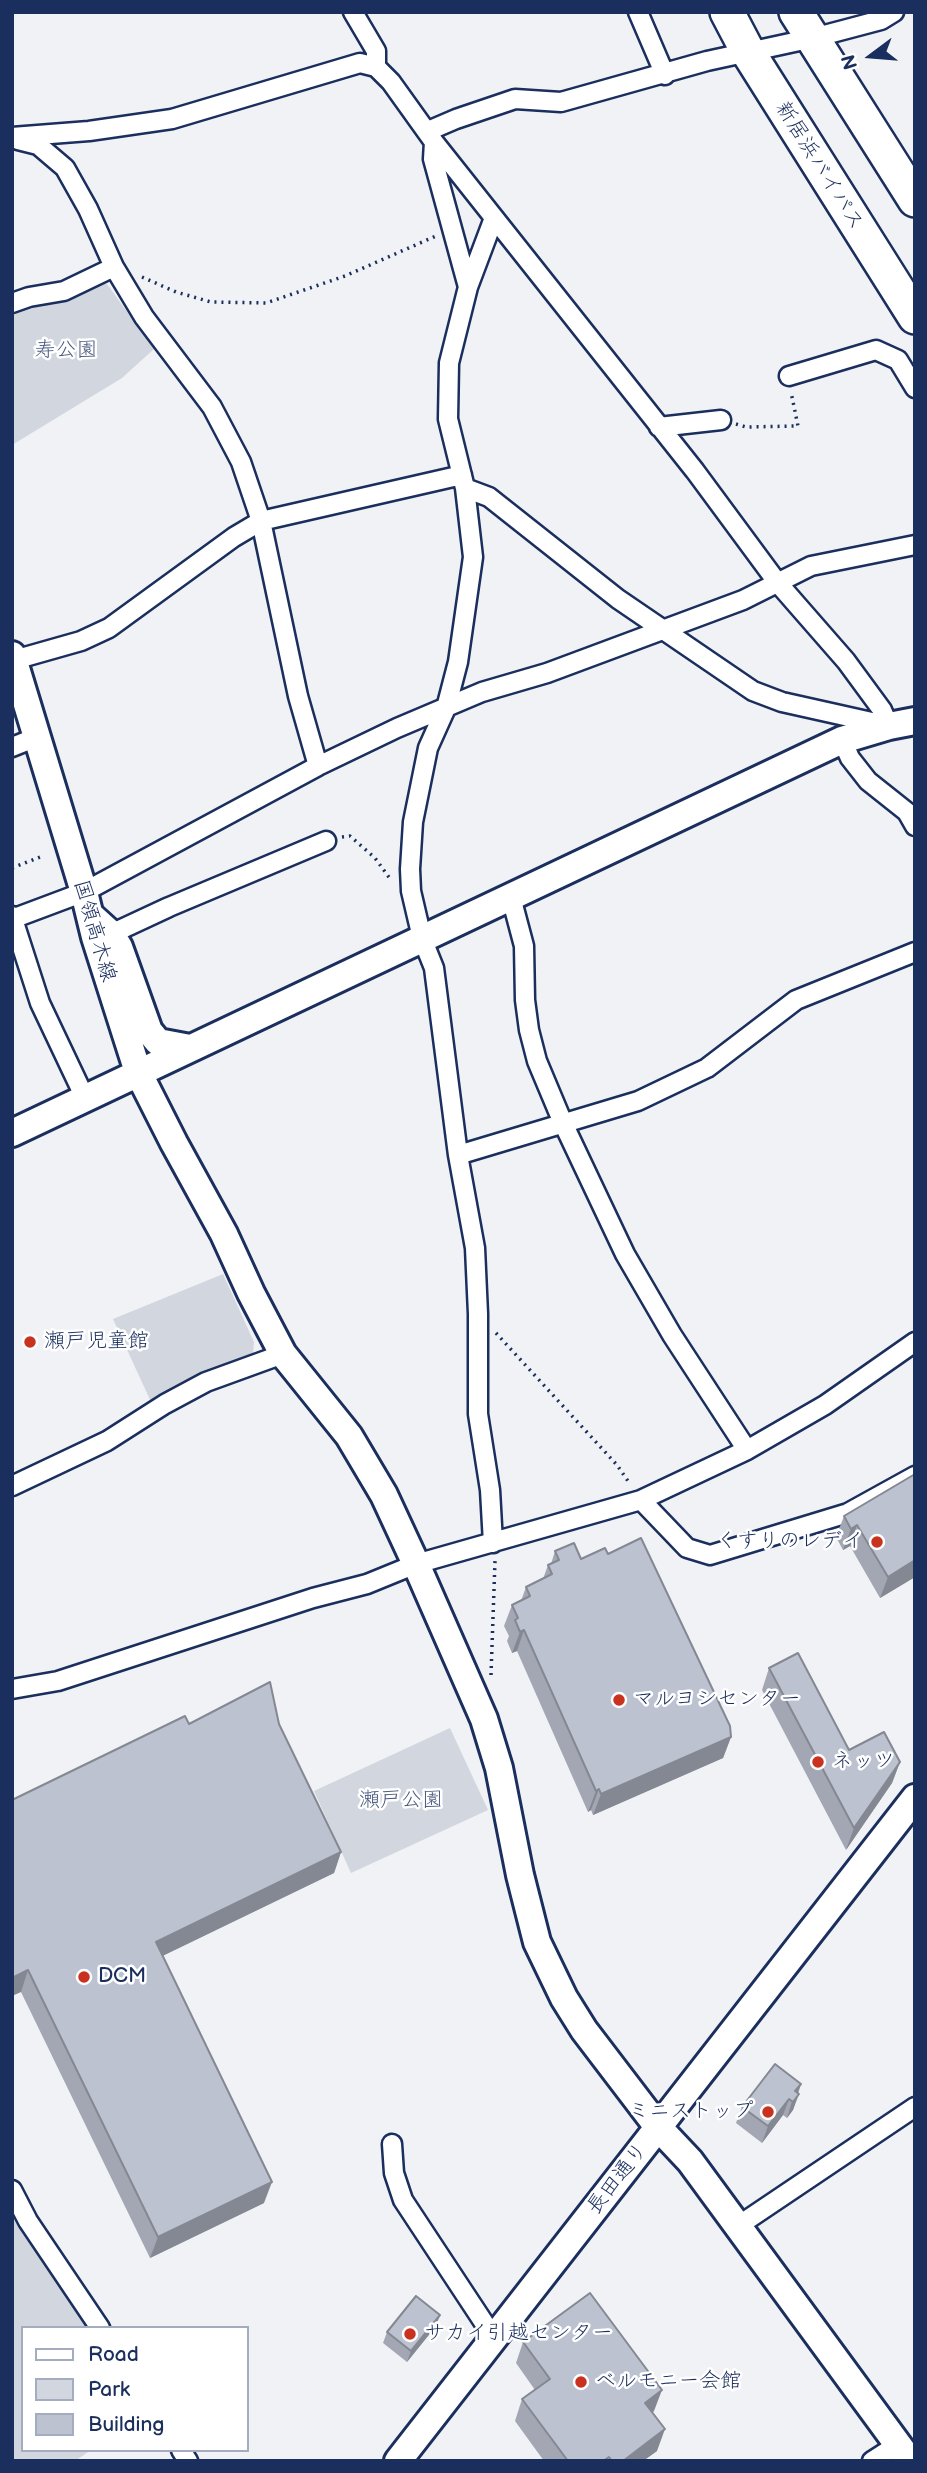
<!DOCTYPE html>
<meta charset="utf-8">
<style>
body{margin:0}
#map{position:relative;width:927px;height:2473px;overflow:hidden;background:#f1f2f5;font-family:"Balsamiq Sans",sans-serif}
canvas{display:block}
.frame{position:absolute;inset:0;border:14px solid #1b2f5e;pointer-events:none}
.legend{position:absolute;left:21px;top:2326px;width:228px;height:126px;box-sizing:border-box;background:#fff;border:2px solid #a4acbf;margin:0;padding:9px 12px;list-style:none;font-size:21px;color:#1b2f5e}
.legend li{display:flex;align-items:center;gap:14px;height:35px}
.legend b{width:35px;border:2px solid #a4acbf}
.north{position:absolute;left:836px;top:21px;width:70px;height:70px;-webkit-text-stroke:5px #fff;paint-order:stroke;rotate:254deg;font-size:19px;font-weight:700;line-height:28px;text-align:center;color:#1b2f5e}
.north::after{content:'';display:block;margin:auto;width:24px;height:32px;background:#1b2f5e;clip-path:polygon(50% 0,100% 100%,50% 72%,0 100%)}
</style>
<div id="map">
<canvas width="927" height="2473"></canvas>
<div class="frame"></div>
<ul class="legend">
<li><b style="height:9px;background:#fff"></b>Road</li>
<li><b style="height:19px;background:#d2d6df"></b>Park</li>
<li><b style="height:19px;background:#bcc2d0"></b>Building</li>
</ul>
<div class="north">N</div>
</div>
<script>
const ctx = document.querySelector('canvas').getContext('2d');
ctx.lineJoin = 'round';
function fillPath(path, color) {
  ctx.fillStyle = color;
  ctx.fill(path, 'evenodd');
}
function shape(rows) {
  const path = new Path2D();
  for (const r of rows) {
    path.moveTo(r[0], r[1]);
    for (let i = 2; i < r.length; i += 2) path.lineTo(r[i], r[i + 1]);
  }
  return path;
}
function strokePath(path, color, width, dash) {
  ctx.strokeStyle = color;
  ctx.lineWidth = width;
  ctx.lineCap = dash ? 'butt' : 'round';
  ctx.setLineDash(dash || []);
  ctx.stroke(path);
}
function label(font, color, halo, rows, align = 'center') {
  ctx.font = font + ' "Balsamiq Sans","Klee One",sans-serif';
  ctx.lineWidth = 5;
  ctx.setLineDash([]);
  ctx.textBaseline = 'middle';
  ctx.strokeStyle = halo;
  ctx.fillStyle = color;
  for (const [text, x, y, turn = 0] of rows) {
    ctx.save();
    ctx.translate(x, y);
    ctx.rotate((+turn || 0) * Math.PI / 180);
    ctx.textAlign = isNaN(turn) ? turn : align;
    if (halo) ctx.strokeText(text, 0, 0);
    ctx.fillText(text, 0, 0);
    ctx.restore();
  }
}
fillPath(shape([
 [95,281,107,284,154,349,122,378,12,445,12,314,30,306,67,298],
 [223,1274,254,1342,253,1355,214,1369,151,1402,113,1319],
 [450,1728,488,1810,351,1873,314,1791],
 [12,2212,87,2328,23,2328,23,2450,91,2450,75,2461,12,2461]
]), '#d2d6df');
const street = shape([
 [353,12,376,51,376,67],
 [638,12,665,75],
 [428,131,456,119,515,99,561,102,707,61,813,38,881,20,894,12],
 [12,137,89,131,172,119,360,63,376,67,391,82,434,142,695,471,777,582,846,661,882,710,889,726],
 [18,140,38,145,65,168,88,209,114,267,144,317,212,407,241,462,261,521,298,696,318,766],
 [434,142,433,159,468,287],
 [12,303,29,297,64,291,114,267],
 [789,376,876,350,898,360,915,388],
 [659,427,721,420],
 [465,488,489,497,618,599,753,691,782,702,885,725],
 [14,660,81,641,109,628,234,537,261,521,462,475],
 [842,740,850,758,868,781,907,812,915,826],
 [12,747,37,737],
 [511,897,524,946,525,1000,529,1030,537,1061,563,1123,625,1254,672,1335,747,1450],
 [12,916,40,1003,85,1098],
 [12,919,84,892,318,766,397,728,482,692,547,673,743,600,811,566,915,545],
 [111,934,169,907,326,841],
 [458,1155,638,1101,707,1068,796,1000,915,952],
 [12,1486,107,1441,165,1404,206,1382,283,1354],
 [641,1500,687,1548,710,1555,848,1513,915,1476],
 [493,1543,490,1490,478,1414,478,1314,475,1248,458,1155,434,968,422,938,411,891,410,869,413,822,428,748,446,708,458,662,473,557,465,488,448,419,449,363,468,287,494,218],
 [12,1689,58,1681,313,1598,367,1584,416,1564,641,1500,747,1450,825,1405,915,1342],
 [392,2144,394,2173,403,2200,494,2338],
 [12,2190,28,2221,100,2328],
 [738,2226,915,2107],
 [181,2450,188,2461],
 [872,2461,897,2445]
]);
const secondary = shape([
 [12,655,84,892,95,937,138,1072,174,1143,224,1234,251,1293,283,1354,349,1436,384,1495,416,1564,484,1719,499,1768,520,1875,537,1942,564,1998,584,2030,658,2127,690,2161,910,2461],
 [90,915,111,934,119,947,149,1031,158,1042,190,1048],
 [12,1133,842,740,889,726,915,721],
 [398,2461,915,1798]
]);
const highway = shape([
 [727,12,748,52,915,317],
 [796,12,915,200]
]);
strokePath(street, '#1b2f5e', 23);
strokePath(secondary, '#1b2f5e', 32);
strokePath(highway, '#1b2f5e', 38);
strokePath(shape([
 [142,277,176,292,211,302,266,303,345,276,436,236],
 [736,424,746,427,798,426,791,392],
 [342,837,350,836,375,858,391,880],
 [12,868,40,857],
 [496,1333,617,1465,630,1484],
 [491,1675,495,1561]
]), '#1b2f5e', 3.5, [2, 5]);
strokePath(street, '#fff', 18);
strokePath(secondary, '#fff', 26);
strokePath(highway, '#fff', 33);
fillPath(shape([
 [915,1474,915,1577,880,1598,850,1546,843,1550,836,1537,844,1516],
 [555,1551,581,1559,608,1554,731,1737,723,1758,593,1815,591,1810,588,1812,517,1651,512,1653,507,1641,509,1636,504,1626,512,1605,521,1601,526,1587,543,1579,548,1565,551,1564],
 [769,1668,849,1750,900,1762,892,1783,846,1850,762,1690],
 [189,1724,279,1724,341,1852,334,1873,162,1956,264,2203,150,2258,21,1992,12,1800],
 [801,2084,793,2110,787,2118,783,2115,762,2143,736,2123,742,2107],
 [436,2326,407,2362,383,2343,387,2332],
 [523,2342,654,2411,652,2413,657,2451,643,2461,544,2461,515,2421,522,2399,535,2390,516,2363]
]), '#a2a7b3');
fillPath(shape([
 [857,1525,850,1546,843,1550,851,1529],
 [915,1560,915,1577,880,1598,888,1577],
 [524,1630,517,1651,512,1653,520,1632],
 [731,1737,723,1758,593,1815,601,1794],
 [900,1762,892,1783,846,1850,854,1828],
 [599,1789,591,1810,588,1812,596,1791],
 [341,1852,334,1873,148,1963,156,1942],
 [28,1970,21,1992,12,1996,12,1978],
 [801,2084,796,2098,799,2094,793,2110,787,2118,795,2091],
 [789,2099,783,2115,762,2143,768,2126],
 [272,2182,264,2203,150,2258,158,2237],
 [440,2315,436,2326,407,2362,411,2351],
 [662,2390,654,2411,637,2424,645,2403],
 [665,2429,657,2451,643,2461,623,2461]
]), '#848892');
const building = shape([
 [915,1474,915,1560,888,1577,857,1525,851,1529,844,1516,915,1474],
 [641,1538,730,1726,731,1737,601,1794,599,1789,596,1791,524,1630,520,1632,515,1620,518,1618,512,1605,530,1596,526,1587,552,1574,548,1565,559,1560,555,1551,574,1543,581,1559,605,1548,608,1554,641,1538],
 [798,1653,849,1750,884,1732,900,1762,854,1828,769,1668,798,1653],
 [270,1682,279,1724,341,1852,156,1942,272,2182,158,2237,28,1970,12,1978,12,1800,185,1716,189,1724,270,1682],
 [775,2064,801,2084,795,2091,799,2094,793,2102,789,2099,768,2126,742,2107,775,2064],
 [590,2293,662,2390,645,2403,665,2429,623,2461,612,2461,609,2457,603,2461,568,2461,522,2399,550,2379,523,2342,590,2293],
 [416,2296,440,2315,411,2351,387,2332,416,2296]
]);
fillPath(building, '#bcc2d0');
strokePath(building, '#848892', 2);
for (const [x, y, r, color] of [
 [30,1342,7,"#c8321e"],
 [877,1542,7,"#c8321e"],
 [619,1700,7,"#c8321e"],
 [818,1762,7,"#c8321e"],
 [84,1977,7,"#c8321e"],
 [768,2112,7,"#c8321e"],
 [410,2334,7,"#c8321e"],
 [581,2382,7,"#c8321e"]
]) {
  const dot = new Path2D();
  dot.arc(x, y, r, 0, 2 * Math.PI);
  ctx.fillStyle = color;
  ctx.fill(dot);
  strokePath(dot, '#fff', 2.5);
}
label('21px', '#1b2f5e', '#fff', [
 ["新居浜バイパス",819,166,58],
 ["国領高木線",94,931,74],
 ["長田通り",618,2179,-52]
]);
label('21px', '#49597e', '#fff', [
 ["寿公園",66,351],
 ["瀬戸公園",401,1801]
]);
label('21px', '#1b2f5e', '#fff', [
 ["瀬戸児童館",44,1342],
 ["くすりのレデイ",863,1542,"right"],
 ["マルヨシセンター",633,1700],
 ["ネッツ",832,1762],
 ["DCM",98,1977],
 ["ミニストップ",754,2112,"right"],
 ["サカイ引越センター",424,2334],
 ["ベルモニー会館",595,2382]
], 'left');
</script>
